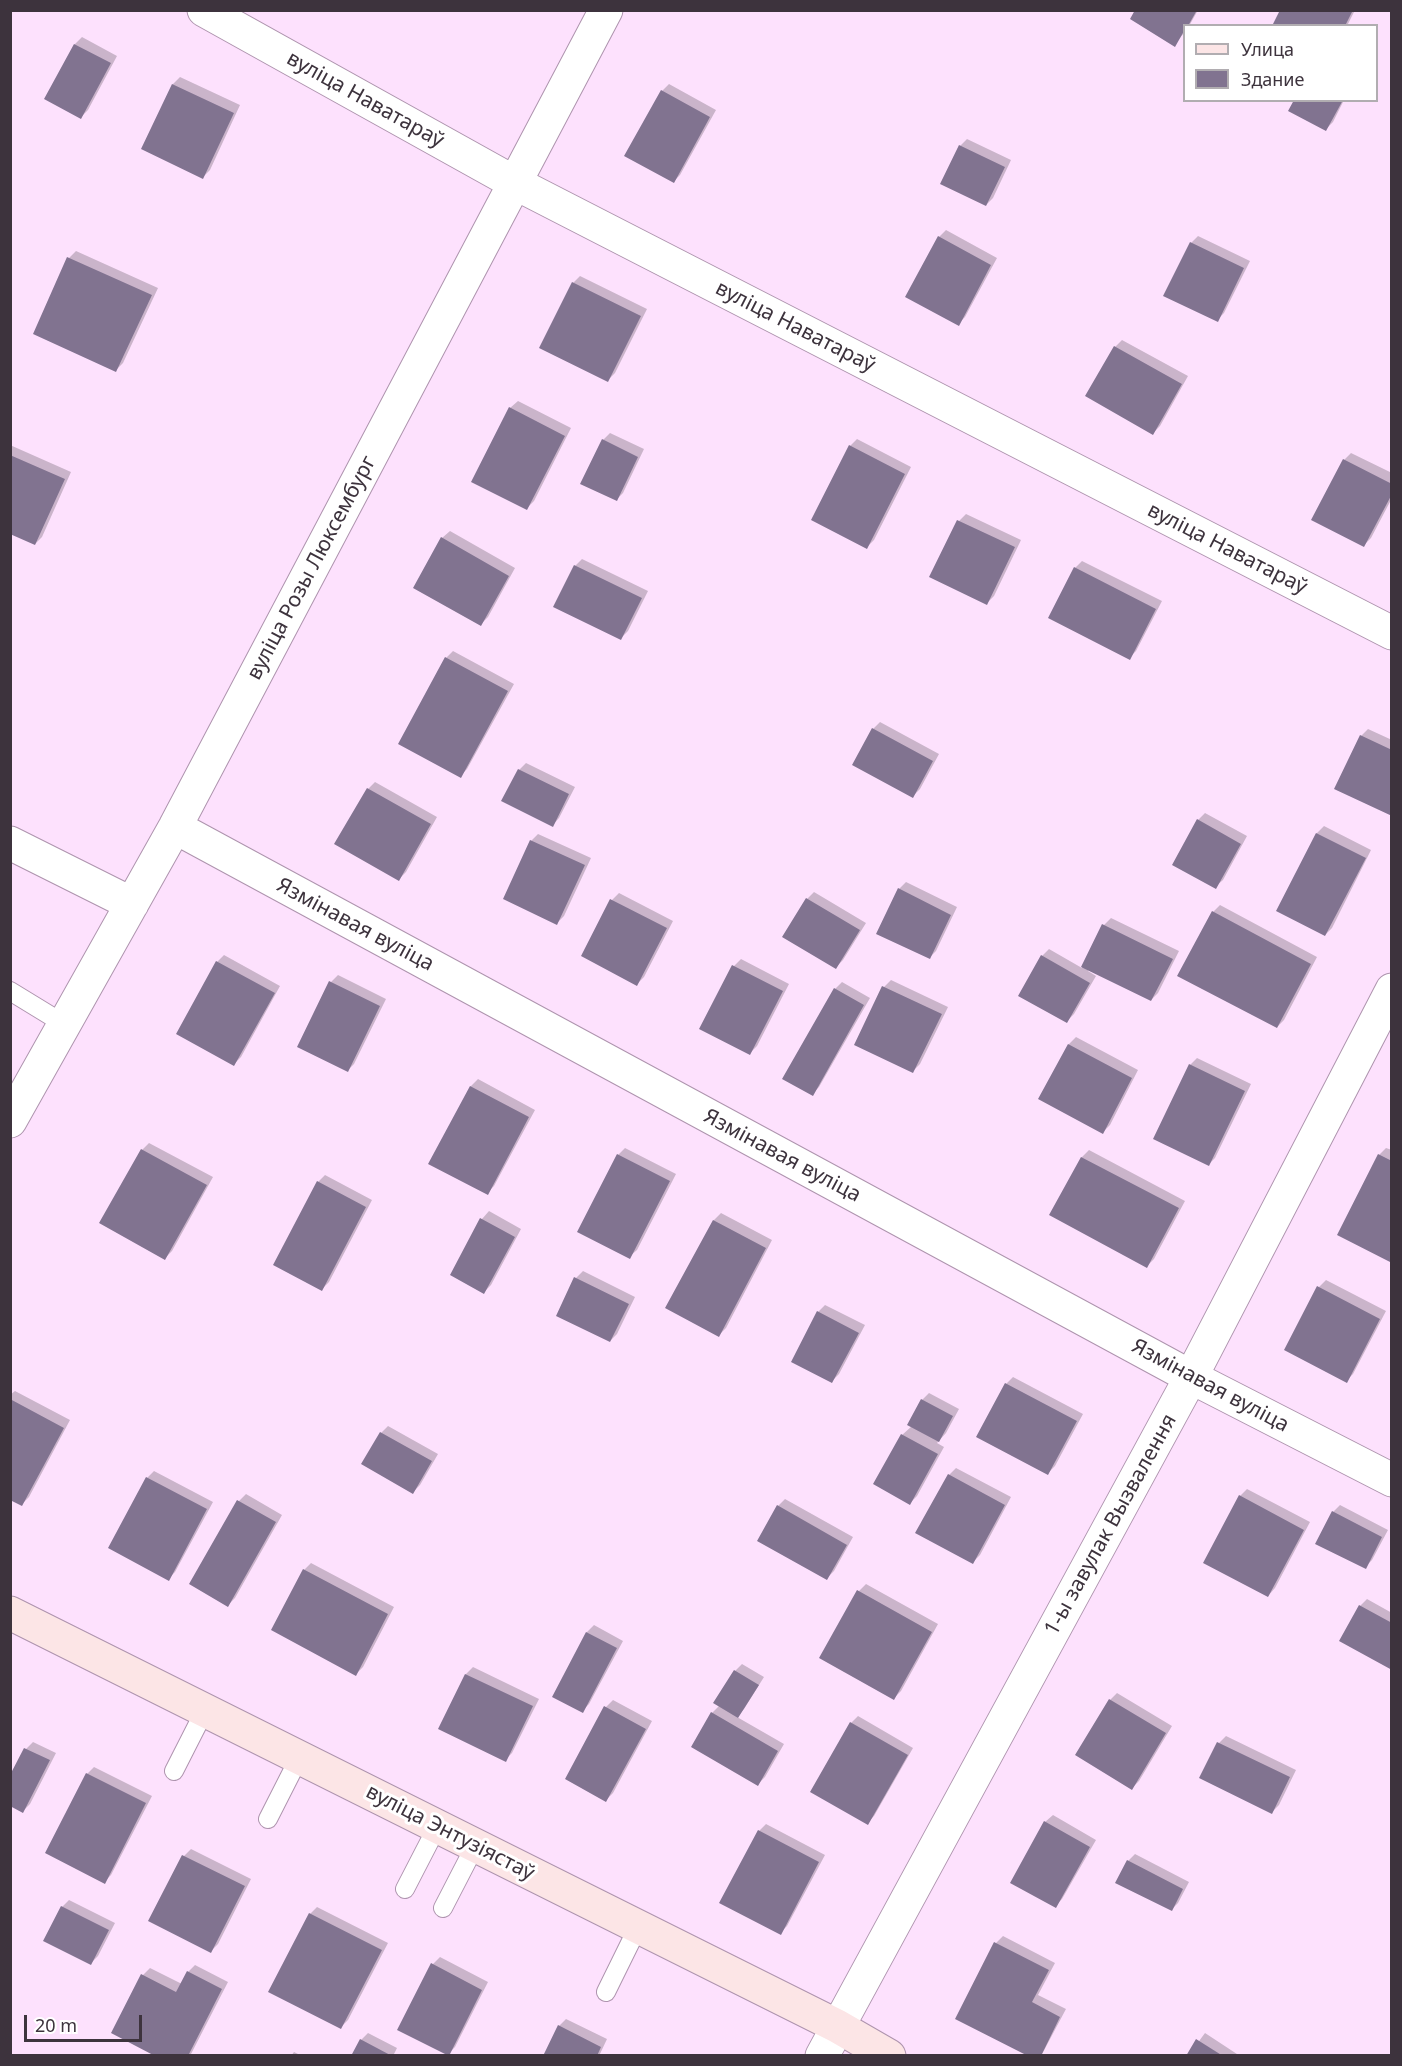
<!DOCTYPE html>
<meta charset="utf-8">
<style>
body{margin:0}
#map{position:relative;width:1402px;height:2066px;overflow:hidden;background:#fde1fd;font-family:"Noto Sans",sans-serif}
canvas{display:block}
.frame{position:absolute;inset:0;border:12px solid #3d333d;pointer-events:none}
.legend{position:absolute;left:1183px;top:24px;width:195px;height:78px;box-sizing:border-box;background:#fff;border:2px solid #b1adb1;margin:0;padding:8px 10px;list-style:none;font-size:18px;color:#3d333d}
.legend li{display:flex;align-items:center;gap:12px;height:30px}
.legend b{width:30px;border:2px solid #b1adb1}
.scale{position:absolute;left:24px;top:2015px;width:118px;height:27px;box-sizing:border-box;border:3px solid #3d333d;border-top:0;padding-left:8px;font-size:18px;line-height:21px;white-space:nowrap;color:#3d333d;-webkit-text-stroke:4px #fff;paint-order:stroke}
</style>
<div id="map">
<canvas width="1402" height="2066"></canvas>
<div class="frame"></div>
<ul class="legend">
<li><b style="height:8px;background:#fce5e6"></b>Улица</li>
<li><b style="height:16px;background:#817390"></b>Здание</li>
</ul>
<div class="scale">20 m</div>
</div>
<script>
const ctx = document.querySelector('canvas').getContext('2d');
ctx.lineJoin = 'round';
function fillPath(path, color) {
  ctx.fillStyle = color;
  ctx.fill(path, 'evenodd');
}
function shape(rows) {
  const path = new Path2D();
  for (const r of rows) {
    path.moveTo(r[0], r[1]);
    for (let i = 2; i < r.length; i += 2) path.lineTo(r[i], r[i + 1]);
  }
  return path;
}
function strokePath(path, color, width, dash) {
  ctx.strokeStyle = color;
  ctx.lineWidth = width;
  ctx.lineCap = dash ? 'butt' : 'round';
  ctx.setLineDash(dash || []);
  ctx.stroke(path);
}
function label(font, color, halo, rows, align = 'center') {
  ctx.font = font + ' "Noto Sans",sans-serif';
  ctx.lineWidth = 6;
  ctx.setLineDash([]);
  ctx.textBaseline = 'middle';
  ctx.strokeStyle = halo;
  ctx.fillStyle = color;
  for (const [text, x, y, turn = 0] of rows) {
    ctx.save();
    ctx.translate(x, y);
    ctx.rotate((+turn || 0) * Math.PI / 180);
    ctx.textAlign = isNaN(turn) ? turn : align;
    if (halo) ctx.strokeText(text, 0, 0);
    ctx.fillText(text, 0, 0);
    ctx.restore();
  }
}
fillPath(shape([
 [1137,10,1198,10,1189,26,1184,26,1184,33,1174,45],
 [1282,10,1355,10,1347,26,1274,26],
 [82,37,117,56,88,110,81,117,46,99,75,44],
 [180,77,240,105,210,170,203,177,143,149,173,84],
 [669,84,716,110,680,175,673,182,662,91],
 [1295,100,1344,100,1333,122,1326,129],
 [967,139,1011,160,993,198,986,205,960,146],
 [946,230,997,258,965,317,958,324,939,237],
 [1198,236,1250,261,1224,313,1217,320,1191,243],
 [76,251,158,288,123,363,116,370,69,258],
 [580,276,647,309,615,373,608,380,573,283],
 [1122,340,1188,376,1160,426,1153,433,1087,396,1115,347],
 [518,401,571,428,534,501,527,508,473,481,510,408],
 [610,433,644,449,623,493,616,500,603,440],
 [857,439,911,467,874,540,867,547,850,446],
 [10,445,71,472,42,537,35,544,10,533],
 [1351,453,1392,473,1392,498,1371,538,1364,545,1344,460],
 [966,514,1021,540,994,596,987,603,959,521],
 [450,531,515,568,488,617,481,624,442,538],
 [582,559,648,591,628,631,621,638,575,566],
 [1082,561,1162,601,1136,651,1129,658,1075,568],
 [453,651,514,684,467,769,460,776,446,658],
 [880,722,939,754,920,789,913,796,873,729],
 [1368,729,1392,740,1392,815,1361,736],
 [526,763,575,787,559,818,552,826,519,770],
 [375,782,437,817,406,872,399,879,368,789],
 [1205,813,1247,836,1223,880,1215,887,1198,820],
 [1324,826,1371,850,1332,928,1325,935,1278,911,1317,833],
 [538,834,591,858,564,916,557,923,531,841],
 [906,882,957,907,936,951,929,958,899,889],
 [814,892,866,923,843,960,836,967,807,899],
 [619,893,673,921,644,977,637,984,612,900],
 [1220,905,1317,957,1284,1020,1277,1027,1213,912],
 [1111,918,1179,951,1158,993,1151,1000,1089,969,1088,971,1096,976,1074,1014,1067,1021,1042,956,1049,949,1082,968,1104,925],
 [224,955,280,986,241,1057,234,1064,217,962],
 [741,959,789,984,757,1046,750,1053,734,966],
 [338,975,386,999,354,1064,347,1071,331,982],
 [891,980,948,1007,920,1064,913,1071,856,1044,884,987],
 [842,982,870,998,819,1087,812,1094,835,989],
 [1076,1037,1138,1070,1110,1125,1103,1132,1040,1099,1069,1044],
 [1197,1058,1251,1084,1215,1158,1208,1165,1190,1065],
 [478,1079,535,1110,494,1186,487,1193,430,1163,471,1086],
 [149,1143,213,1177,172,1251,165,1258,101,1222,142,1150],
 [625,1148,676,1174,637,1250,629,1257,618,1155],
 [1386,1148,1392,1150,1392,1262,1379,1155],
 [1089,1150,1185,1201,1154,1259,1147,1266,1051,1214,1082,1157],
 [325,1175,372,1200,329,1282,322,1289,318,1182],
 [489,1211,521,1229,491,1285,484,1292,452,1274,482,1219],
 [721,1213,772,1240,726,1328,719,1335,667,1308,714,1220],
 [583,1271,635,1297,617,1334,610,1341,576,1278],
 [1326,1280,1386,1311,1353,1374,1346,1381,1319,1287],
 [825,1305,865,1325,839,1374,832,1381,818,1312],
 [1013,1377,1083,1414,1055,1466,1048,1473,1006,1384],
 [15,1391,70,1420,29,1497,22,1504,10,1498,10,1395],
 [929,1393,959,1409,946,1433,937,1443,944,1447,917,1496,910,1503,875,1484,902,1435,912,1426,922,1400],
 [388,1426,438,1454,420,1485,413,1492,381,1433],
 [956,1468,1011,1497,980,1555,973,1562,949,1475],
 [154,1471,213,1502,175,1572,168,1579,147,1478],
 [1247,1489,1310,1522,1275,1588,1268,1596,1240,1496],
 [246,1494,282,1515,235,1598,228,1605,239,1501],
 [785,1499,853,1537,834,1571,827,1578,778,1506],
 [1340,1505,1388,1530,1372,1560,1365,1567,1333,1512],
 [311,1563,394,1607,363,1667,356,1674,304,1570],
 [866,1584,938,1624,901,1691,894,1698,859,1591],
 [1367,1599,1392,1613,1392,1668,1360,1606],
 [594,1625,623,1641,589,1704,582,1711,554,1696,587,1632],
 [742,1664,764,1677,744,1709,737,1717,784,1744,765,1777,758,1784,712,1713,720,1705,715,1702,735,1671],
 [473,1667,539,1699,512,1753,505,1760,440,1729,466,1674],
 [1117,1693,1172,1726,1139,1781,1132,1788,1110,1700],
 [613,1700,652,1721,613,1793,606,1800,606,1707],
 [858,1716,913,1748,874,1816,867,1823,851,1723],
 [1226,1736,1296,1770,1279,1805,1272,1812,1219,1743],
 [33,1742,56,1753,30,1804,23,1811,10,1778,26,1749],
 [94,1767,152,1796,111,1875,104,1882,87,1774],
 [1053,1815,1096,1840,1062,1899,1055,1906,1045,1822],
 [766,1824,825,1855,787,1926,780,1933,759,1831],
 [191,1849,251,1879,218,1944,211,1951,184,1856],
 [1135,1854,1189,1882,1178,1903,1171,1910,1128,1861],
 [69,1900,115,1923,98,1956,91,1963,62,1907],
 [317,1907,388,1943,348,2020,341,2027,310,1914],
 [1003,1936,1055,1963,1038,1995,1066,2009,1041,2056,996,1943],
 [440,1957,488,1982,455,2047,448,2054,433,1964],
 [195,1965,228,1982,190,2056,159,2056,113,2032,143,1975,150,1968,182,1984,188,1972],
 [566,2019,607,2039,599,2056,544,2056,559,2026],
 [368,2033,397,2048,393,2056,353,2056,361,2040],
 [1205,2033,1240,2056,1188,2056],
 [294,2052,302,2056,291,2056]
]), '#0003');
fillPath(shape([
 [1135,10,1197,10,1188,26,1184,26,1184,31,1175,47,1130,19],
 [1280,10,1353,10,1345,26,1272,26],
 [74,44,111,63,81,119,44,99],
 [172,84,234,113,203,179,141,149],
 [661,90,710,117,674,183,624,156],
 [1294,100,1343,100,1326,131,1288,111],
 [959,145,1005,167,986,206,940,184],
 [938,236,991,265,959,326,905,297],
 [1190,242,1244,268,1218,322,1163,296],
 [67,257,152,295,116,372,33,334],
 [572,282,641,316,608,382,539,348],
 [1114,346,1182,384,1153,435,1085,396],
 [509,407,565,436,527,510,471,482],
 [602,439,638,457,617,501,580,484],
 [849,445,905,474,867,549,811,520],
 [10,455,65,479,35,545,10,534],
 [1343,459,1392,484,1392,494,1364,547,1311,520],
 [957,520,1015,547,987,605,929,577],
 [441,537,509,576,481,626,413,588],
 [574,565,642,598,621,640,553,607],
 [1074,567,1156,609,1130,660,1048,618],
 [445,657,508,691,461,778,398,744],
 [872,728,933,761,913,798,852,765],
 [1360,735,1392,750,1392,816,1334,789],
 [518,769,569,794,553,827,501,801],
 [367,788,431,824,399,881,334,844],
 [1197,819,1241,844,1216,889,1172,865],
 [1316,833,1366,858,1325,936,1276,911],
 [530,840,585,865,557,925,503,899],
 [898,888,951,915,930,959,876,934],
 [806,898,860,930,836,969,782,937],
 [610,899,667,928,637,986,581,956],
 [1212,911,1311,964,1277,1028,1177,976],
 [1102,924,1173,959,1151,1001,1081,967],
 [1041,955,1090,983,1067,1023,1018,996],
 [216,961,275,993,234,1066,176,1034],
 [732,965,783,991,750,1055,699,1029],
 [329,981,380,1006,348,1072,297,1047],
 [882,986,942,1014,913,1073,854,1045],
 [834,988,864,1005,813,1096,782,1079],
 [1068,1044,1132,1078,1103,1134,1038,1099],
 [1189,1064,1245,1091,1209,1166,1153,1139],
 [470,1086,529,1117,488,1195,428,1164],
 [141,1149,207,1185,165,1260,99,1223],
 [617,1154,670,1181,630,1259,577,1232],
 [1378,1154,1392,1161,1392,1263,1337,1235],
 [1081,1157,1179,1208,1147,1268,1049,1215],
 [317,1181,366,1207,322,1291,273,1265],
 [480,1218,515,1237,484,1294,450,1275],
 [713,1220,766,1248,719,1337,665,1308],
 [574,1277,629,1304,610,1342,556,1316],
 [1317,1286,1380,1319,1347,1383,1284,1350],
 [817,1311,859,1333,832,1383,791,1362],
 [1005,1383,1077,1421,1048,1475,976,1437],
 [10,1399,64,1428,22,1506,10,1500],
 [921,1399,953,1416,939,1442,907,1425],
 [380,1432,432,1461,413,1494,361,1464],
 [901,1434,938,1454,910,1505,873,1484],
 [948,1474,1005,1505,973,1564,915,1533],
 [146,1477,207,1509,169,1581,108,1548],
 [1239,1495,1304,1530,1268,1597,1203,1563],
 [237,1500,276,1522,228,1607,189,1584],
 [777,1505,847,1545,827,1580,757,1541],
 [1332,1511,1382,1537,1366,1569,1315,1544],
 [303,1569,388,1614,356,1676,271,1630],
 [857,1590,932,1632,894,1700,819,1658],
 [1359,1605,1392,1623,1392,1670,1339,1641],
 [586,1632,617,1648,583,1713,552,1697],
 [734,1670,759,1685,738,1718,713,1703],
 [465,1674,533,1706,506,1762,438,1729],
 [1109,1699,1166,1733,1132,1790,1075,1755],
 [604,1706,646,1729,606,1802,565,1779],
 [711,1712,778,1751,758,1786,691,1747],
 [850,1722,908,1755,868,1825,810,1792],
 [1217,1742,1290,1777,1272,1814,1199,1778],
 [24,1748,50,1760,23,1813,10,1806,10,1775],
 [86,1773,146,1803,105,1884,45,1853],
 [1044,1821,1090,1847,1056,1908,1010,1883],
 [758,1830,819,1862,781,1935,719,1903],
 [182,1855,245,1886,211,1953,148,1921],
 [1127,1860,1183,1889,1172,1911,1115,1883],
 [61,1906,109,1930,91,1965,43,1941],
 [309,1913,382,1950,341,2029,268,1992],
 [994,1942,1049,1970,1032,2002,1060,2017,1041,2056,1028,2056,955,2019],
 [431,1963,482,1990,449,2056,397,2030],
 [187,1971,222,1989,188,2056,155,2056,111,2033,141,1974,176,1992],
 [558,2025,601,2047,597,2056,543,2056],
 [360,2039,392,2056,351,2056],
 [1196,2039,1223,2056,1186,2056]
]), '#817390');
const lane = shape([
 [10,991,64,1024],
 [174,1771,205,1710],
 [268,1819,299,1758],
 [405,1889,437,1827],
 [443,1908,475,1846],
 [606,1992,638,1927]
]);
const street = shape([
 [204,10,515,183,1392,633],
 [175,827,1191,1377,1392,1480],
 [10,843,132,904],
 [10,1121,175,827,606,10],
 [822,2056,1191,1377,1392,990]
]);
const secondary = shape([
 [10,1613,837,2026,889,2056]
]);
strokePath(lane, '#ae94ae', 20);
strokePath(street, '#ae94ae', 35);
strokePath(secondary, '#ae94ae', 35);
strokePath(lane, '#fff', 18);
strokePath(street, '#fff', 33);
strokePath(secondary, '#fce5e6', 33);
label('21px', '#3d333d', '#fff', [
 ["вуліца Наватараў",365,100,29],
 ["вуліца Наватараў",795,327,27],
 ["вуліца Наватараў",1227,549,27],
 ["вуліца Розы Люксембург",312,568,-62],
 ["Язмінавая вуліца",355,925,28],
 ["Язмінавая вуліца",782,1156,28],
 ["Язмінавая вуліца",1210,1386,28],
 ["1-ы завулак Вызвалення",1111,1525,-61],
 ["вуліца Энтузіястаў",450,1833,27]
]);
</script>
